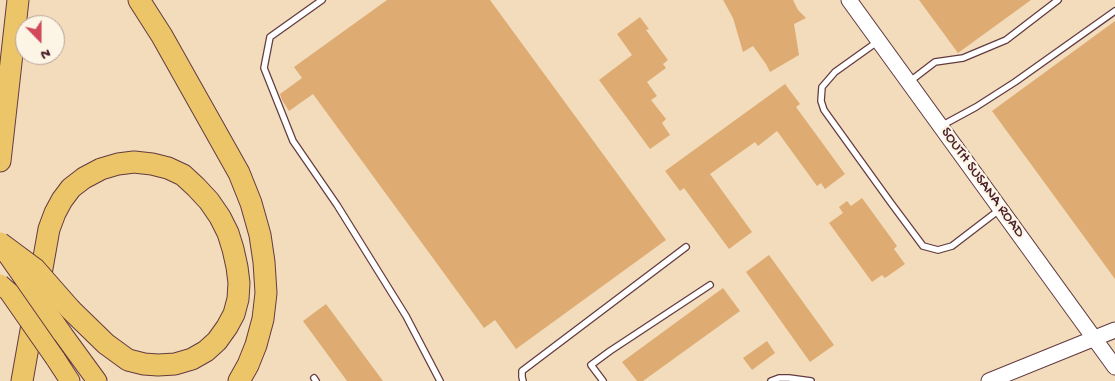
<!DOCTYPE html>
<style>
body{margin:0}
#map{position:relative;width:1115px;height:381px;overflow:hidden;background:#f2dcbc;font-family:"Gochi Hand",sans-serif}
canvas{display:block}
.north{position:absolute;left:15px;top:15px;width:50px;height:50px;box-sizing:border-box;background:#fcf5e5;border:1px solid #b59f9b;border-radius:50%;rotate:158deg;font-size:14px;font-weight:700;line-height:20px;text-align:center;color:#4a1f2b}
.north::after{content:'';display:block;margin:auto;width:18px;height:22px;background:#d1495b;clip-path:polygon(50% 0,100% 100%,50% 72%,0 100%)}
</style>
<div id="map">
<canvas width="1115" height="381"></canvas>
<div class="north">N</div>
</div>
<script>
const ctx = document.querySelector('canvas').getContext('2d');
ctx.lineJoin = 'round';
function fillPath(path, color) {
  ctx.fillStyle = color;
  ctx.fill(path, 'evenodd');
}
function shape(rows) {
  const path = new Path2D();
  for (const r of rows) {
    path.moveTo(r[0], r[1]);
    for (let i = 2; i < r.length; i += 2) path.lineTo(r[i], r[i + 1]);
  }
  return path;
}
function strokePath(path, color, width, dash) {
  ctx.strokeStyle = color;
  ctx.lineWidth = width;
  ctx.lineCap = dash ? 'butt' : 'round';
  ctx.setLineDash(dash || []);
  ctx.stroke(path);
}
function label(font, color, halo, rows, align = 'center') {
  ctx.font = font + ' "Gochi Hand",sans-serif';
  ctx.lineWidth = 4.5;
  ctx.setLineDash([]);
  ctx.textBaseline = 'middle';
  ctx.strokeStyle = halo;
  ctx.fillStyle = color;
  for (const [text, x, y, turn = 0] of rows) {
    ctx.save();
    ctx.translate(x, y);
    ctx.rotate((+turn || 0) * Math.PI / 180);
    ctx.textAlign = isNaN(turn) ? turn : align;
    if (halo) ctx.strokeText(text, 0, 0);
    ctx.fillText(text, 0, 0);
    ctx.restore();
  }
}
fillPath(shape([
 [387,0,490,0,666,240,516,349,495,320,484,328,313,94,289,111,282,100,280,94,302,78,294,67],
 [723,0,793,0,798,10,806,18,794,24,799,55,770,72,766,64,753,46,743,52,733,18],
 [919,0,1031,0,958,53],
 [640,17,649,29,646,30,668,60,663,64,666,68,647,82,657,96,651,100,666,119,662,123,670,135,650,149,599,80,632,55,617,34],
 [1115,21,1115,279,992,111],
 [785,84,800,104,796,107,845,174,825,189,821,183,817,186,777,131,758,146,755,142,710,174,752,232,729,249,684,188,680,191,665,171],
 [862,198,897,246,894,249,905,264,885,278,882,275,872,282,829,223,843,213,839,207,847,201,851,206],
 [769,255,834,345,810,362,746,272],
 [723,288,740,311,643,381,637,381,622,362],
 [326,304,383,381,347,381,303,321],
 [767,341,775,353,752,370,743,358]
]), '#deac73');
const service = shape([
 [322,0,270,37,264,68,293,141,337,205,406,316,440,381],
 [877,42,835,72,822,87,821,101,824,110,891,203,923,246,938,250,952,246,999,210],
 [909,82,935,62,963,58,1006,40,1058,0],
 [941,126,976,107,1015,82,1115,11],
 [314,378,316,381],
 [523,381,522,377,522,371,686,247],
 [603,381,591,365,610,351,710,285],
 [771,381,779,378,789,378,811,381]
]);
const tertiary = shape([
 [849,0,1115,367],
 [989,381,1115,330]
]);
const primary = shape([
 [62,333,97,381],
 [55,358,70,381]
]);
const motorway = shape([
 [139,0,162,36,239,173,251,203,260,235,264,262,266,293,263,319,256,345,248,365,239,381],
 [0,161,18,0],
 [22,381,49,229,55,213,62,200,71,188,84,178,101,169,118,164,134,162,152,164,168,168,183,175,196,187,209,201,220,217,228,233,233,249,237,267,239,283,238,299,234,314,227,327,217,341,206,351,192,359,175,364,158,365,144,364,128,360,106,344,71,310]
]);
strokePath(service, '#633b41', 8);
strokePath(tertiary, '#633b41', 17);
strokePath(primary, '#633b41', 21);
strokePath(motorway, '#633b41', 23);
strokePath(service, '#fff', 5.5);
strokePath(tertiary, '#fff', 15);
strokePath(primary, '#edc569', 19);
strokePath(motorway, '#edc569', 21);
const primaryBridge = shape([
 [4,250,62,333],
 [0,284,9,292,55,358]
]);
const motorwayBridge = shape([
 [0,243,35,269,71,310]
]);
strokePath(primaryBridge, '#633b41', 21, []);
strokePath(motorwayBridge, '#633b41', 23, []);
strokePath(primaryBridge, '#edc569', 19);
strokePath(motorwayBridge, '#edc569', 21);
label('15px', '#4a1f2b', '#fcf5e5', [
 ["SOUTH SUSANA ROAD",982,183,54]
]);
</script>
